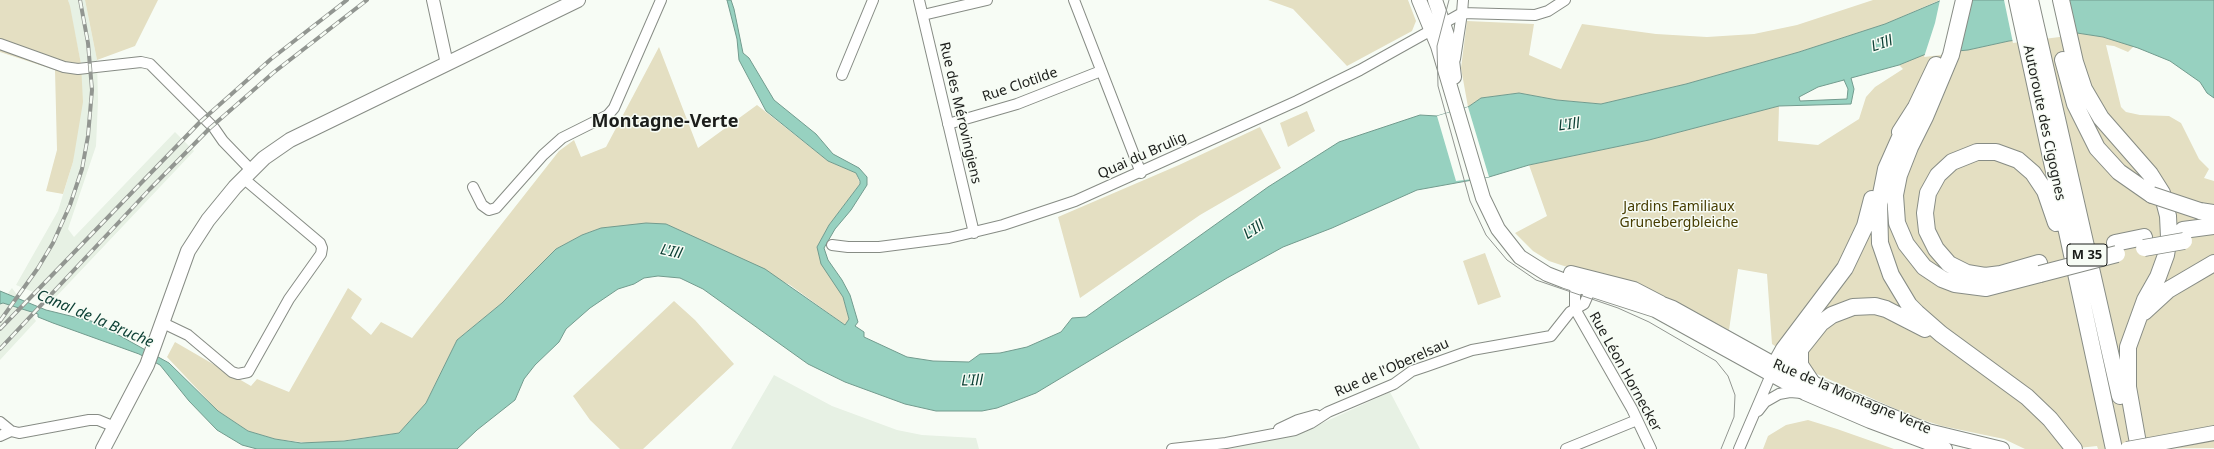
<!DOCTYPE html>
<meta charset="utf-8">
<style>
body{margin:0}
canvas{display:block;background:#f7fcf5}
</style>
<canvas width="2214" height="449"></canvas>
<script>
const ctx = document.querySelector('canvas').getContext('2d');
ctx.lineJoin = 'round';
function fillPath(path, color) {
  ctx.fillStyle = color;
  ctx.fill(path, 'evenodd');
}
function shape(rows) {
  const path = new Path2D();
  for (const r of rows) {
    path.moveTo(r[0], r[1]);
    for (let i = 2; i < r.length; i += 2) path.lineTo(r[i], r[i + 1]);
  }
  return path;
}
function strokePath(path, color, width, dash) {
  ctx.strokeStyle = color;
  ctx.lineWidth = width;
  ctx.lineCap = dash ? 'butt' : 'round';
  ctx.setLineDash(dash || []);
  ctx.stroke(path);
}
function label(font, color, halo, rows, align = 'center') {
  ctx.font = font + ' "Noto Sans",sans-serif';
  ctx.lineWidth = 3;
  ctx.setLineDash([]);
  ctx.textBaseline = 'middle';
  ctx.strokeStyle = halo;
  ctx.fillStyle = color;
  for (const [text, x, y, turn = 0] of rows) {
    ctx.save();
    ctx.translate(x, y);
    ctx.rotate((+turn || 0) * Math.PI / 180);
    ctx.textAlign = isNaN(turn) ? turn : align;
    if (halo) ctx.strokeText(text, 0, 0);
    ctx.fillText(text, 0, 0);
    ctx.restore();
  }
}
fillPath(shape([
 [68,0,85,0,97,60,98,101,96,146,68,229,74,237,175,132,194,151,53,300,16,285,58,211,73,162,81,64],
 [12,288,36,321,0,360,0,303],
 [774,375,832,406,897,430,922,435,976,438,979,449,731,449],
 [1390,392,1420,449,1224,449,1303,432]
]), '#e7f1e4');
fillPath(shape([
 [0,0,68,0,70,6,81,64,83,102,73,162,63,194,46,191,57,150,55,70,0,52],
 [85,0,158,0,135,46,97,60],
 [1268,0,1408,0,1416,21,1412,31,1347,66,1293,9],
 [1873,0,1940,0,1885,24,1799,52,1686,84,1601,104,1557,100,1519,93,1481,98,1468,107,1461,68,1467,21,1534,24,1529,55,1561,69,1582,24,1656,34,1707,37,1754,34,1797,25],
 [2077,33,2103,37,2134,46,2128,52,2114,46,2106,45,2121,107,2126,112,2140,115,2169,116,2181,123,2199,159,2209,169,2204,178,2214,181,2214,448,2098,449,2097,446,2069,449,2025,449,2004,439,1942,426,1914,417,1817,374,1772,344,1767,274,1738,269,1729,330,1633,281,1573,269,1549,261,1533,251,1515,233,1547,216,1529,165,1649,140,1779,106,1778,141,1818,145,1859,119,1866,97,1875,87,1903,69,1899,65,1926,53,1968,50,2009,41],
 [659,47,698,148,757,105,828,161,856,173,860,184,829,225,817,247,843,297,849,319,845,325,790,285,666,224,601,228,582,235,556,249,502,303,457,340,426,403,399,433,318,444,275,439,248,431,218,411,167,357,175,342,251,386,257,379,289,392,348,288,362,299,351,318,371,335,381,322,412,338,559,151,574,140,581,157,606,147],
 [1307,111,1315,131,1288,147,1280,123],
 [1260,127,1281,168,1200,215,1080,298,1058,217,1179,165],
 [1485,253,1501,297,1478,305,1463,261],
 [674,301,695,320,734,364,643,449,620,449,590,420,573,396],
 [1808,420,1837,429,1894,449,1763,449,1768,436,1786,425]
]), '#e4dfc2');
const water = shape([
 [727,0,731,0,734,9,743,53,749,58,774,100,816,134,833,154,859,168,867,177,867,185,851,210,835,229,824,248,828,260,842,280,850,295,858,322,855,326,864,332,864,337,907,357,933,361,969,362,980,354,1000,353,1027,347,1061,332,1072,318,1086,317,1268,187,1339,142,1420,115,1437,116,1468,107,1481,98,1519,93,1557,100,1601,104,1686,84,1799,52,1885,24,1942,0,2214,0,2214,98,2207,93,2200,82,2170,61,2138,48,2103,37,2077,33,2009,41,1968,50,1926,54,1899,65,1851,78,1854,89,1851,104,1779,106,1649,140,1529,165,1489,177,1417,190,1332,228,1283,247,1227,278,1036,393,997,408,982,411,936,411,905,404,845,382,808,364,703,289,680,278,658,276,644,278,634,284,618,289,590,308,566,329,559,342,535,365,524,379,515,400,477,430,457,449,257,449,242,445,217,430,189,401,160,365,139,354,53,323,38,317,38,314,3,303,0,304,0,291,46,310,95,322,169,363,218,411,248,431,275,439,301,443,344,441,399,433,426,403,457,340,502,303,556,249,582,235,601,228,646,223,666,224,765,269,845,325,849,319,843,297,821,264,817,247,829,225,860,184,860,181,856,173,828,161,766,111,739,60,737,39,727,0],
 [1844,80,1848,89,1847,99,1800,101,1799,97,1818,87,1844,80]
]);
fillPath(water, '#97d1c0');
strokePath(water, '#729b8e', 1);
fillPath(shape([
 [1940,0,1969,0,1958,53,1924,57,1935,23],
 [2004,0,2067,0,2075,35,2013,43],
 [1468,107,1489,177,1456,181,1437,116]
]), '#f7fcf5');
const minor = shape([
 [919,0,974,233],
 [1074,0,1141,173],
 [923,15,987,0],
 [0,44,64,67,78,69,141,62,150,64,214,128,223,141,251,170],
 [1455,59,1462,13,1535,15,1548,11,1565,0],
 [842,75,873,0],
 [948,124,1017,104,1101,71],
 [473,187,482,205,489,210,496,208,543,155,562,138,608,115,614,108,661,0],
 [832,245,848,247,879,247,949,238,1003,225,1075,201,1297,101,1360,70,1462,13,1463,0],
 [1584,286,1575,292,1575,309,1632,409,1651,449],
 [163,323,188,335,232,372,238,374,248,372,289,299,321,254,322,248,320,243,243,178],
 [1758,411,1765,402,1779,394,1790,392,1802,393],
 [0,422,11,431,19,433,89,420,98,420,115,427],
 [1279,429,1298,420,1316,415],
 [0,436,11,431],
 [1172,449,1226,443,1295,430,1311,423,1328,412,1394,384,1412,371,1427,366,1472,350,1551,336,1570,312,1584,304,1593,284],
 [1566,449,1637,420],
 [1739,449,1773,370]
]);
const tertiary = shape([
 [433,0,447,64]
]);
const secondary = shape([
 [1419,0,1438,46,1483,198,1498,229,1520,257,1547,274,1565,281,1655,310,1805,393,1870,421,1945,449],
 [1435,0,1450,44,1454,77],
 [1571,273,1634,289,1661,303],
 [1652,300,1673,308,1781,368,1828,390,1928,431,2002,449],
 [2149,445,2214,433],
 [103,449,147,365,188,251,208,220,235,187,264,158,290,140,578,0]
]);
const trunk = shape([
 [1964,0,1951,55,1925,117,1910,147,1899,175,1895,195,1897,223,1906,244,1924,267,1942,279,1955,284,1986,288,2040,274],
 [2017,0,2114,449],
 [2030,0,2120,396],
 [2061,0,2075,62,2084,89,2101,118,2150,174,2162,193,2168,216,2169,237,2166,255,2158,277,2145,300,2128,347,2128,387,2139,449],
 [2063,60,2075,104,2097,148,2119,172,2152,195],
 [1906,124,1886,169,1879,204,1880,243,1891,275,1909,305,1917,313,1941,334,2027,397,2050,419,2074,449],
 [1900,132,1916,107,1936,65],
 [2200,211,2214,213],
 [2183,230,2214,226],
 [2115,243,2144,237],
 [2039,263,2001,274,1985,276,1967,273,1949,264,1936,249,1927,231,1925,213,1928,193,1938,175,1952,162,1977,152,1996,152,2018,160,2033,173,2045,191,2056,223],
 [2144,312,2168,290,2214,263],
 [1800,350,1800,365,1812,383],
 [1775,365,1784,349,1845,268,1865,226,1872,199],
 [1771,374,1790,362,1821,323,1832,315,1853,307,1875,306,1886,309,1925,329]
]);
strokePath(minor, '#878c85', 12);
strokePath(tertiary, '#878c85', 14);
strokePath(secondary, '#878c85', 16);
strokePath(trunk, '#878c85', 18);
strokePath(minor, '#fff', 10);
strokePath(tertiary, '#fff', 12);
strokePath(secondary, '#fff', 14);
strokePath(trunk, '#fff', 16);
strokePath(shape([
 [1449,0,1437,46,1438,86,1470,201,1486,235,1507,260,1536,280,1618,308,1649,322,1716,361,1728,376,1735,395,1734,417,1721,449]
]), '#929691', 1);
const rail = shape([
 [0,321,38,268,53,243,70,205,82,169,88,136,92,90,88,43,80,0],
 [0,329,200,122,271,59,347,0],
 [0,349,150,189,210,128,273,73,367,0]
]);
strokePath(rail, '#929691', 4);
strokePath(rail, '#f7fcf5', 2.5, [8]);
const secondaryBridge = shape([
 [2127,449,2149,445]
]);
const trunkBridge = shape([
 [2152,195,2200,211],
 [2144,248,2184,241],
 [2040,274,2117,254]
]);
strokePath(secondaryBridge, '#878c85', 16, []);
strokePath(trunkBridge, '#878c85', 18, []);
strokePath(secondaryBridge, '#fff', 14);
strokePath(trunkBridge, '#fff', 16);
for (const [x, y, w] of [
 [2087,255,40]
]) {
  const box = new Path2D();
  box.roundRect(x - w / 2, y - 11, w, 22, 3);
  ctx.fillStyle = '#f7fcf5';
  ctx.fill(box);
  strokePath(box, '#1b1d1a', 1);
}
label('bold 13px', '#1b1d1a', null, [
 ["M 35",2087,255]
]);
label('14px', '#1b1d1a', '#f7fcf5', [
 ["Rue Clotilde",1020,85,-19],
 ["Rue des Mérovingiens",960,113,77],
 ["Autoroute des Cigognes",2044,123,78],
 ["Quai du Brulig",1142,156,-24],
 ["Rue de l'Oberelsau",1392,368,-24],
 ["Rue Léon Hornecker",1625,372,61],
 ["Rue de la Montagne Verte",1852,397,23]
]);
label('14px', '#463c00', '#f7fcf5', [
 ["Jardins Familiaux",1679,207],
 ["Grunebergbleiche",1679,223]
]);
label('italic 15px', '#0d4035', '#f7fcf5', [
 ["L'Ill",1882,44,-18],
 ["L'Ill",1569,125,-7],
 ["L'Ill",1254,230,-33],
 ["L'Ill",671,252,13],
 ["Canal de la Bruche",95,319,23],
 ["L'Ill",972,381,-1]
]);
label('bold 18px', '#1b1d1a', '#f7fcf5', [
 ["Montagne-Verte",665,122]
]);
</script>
